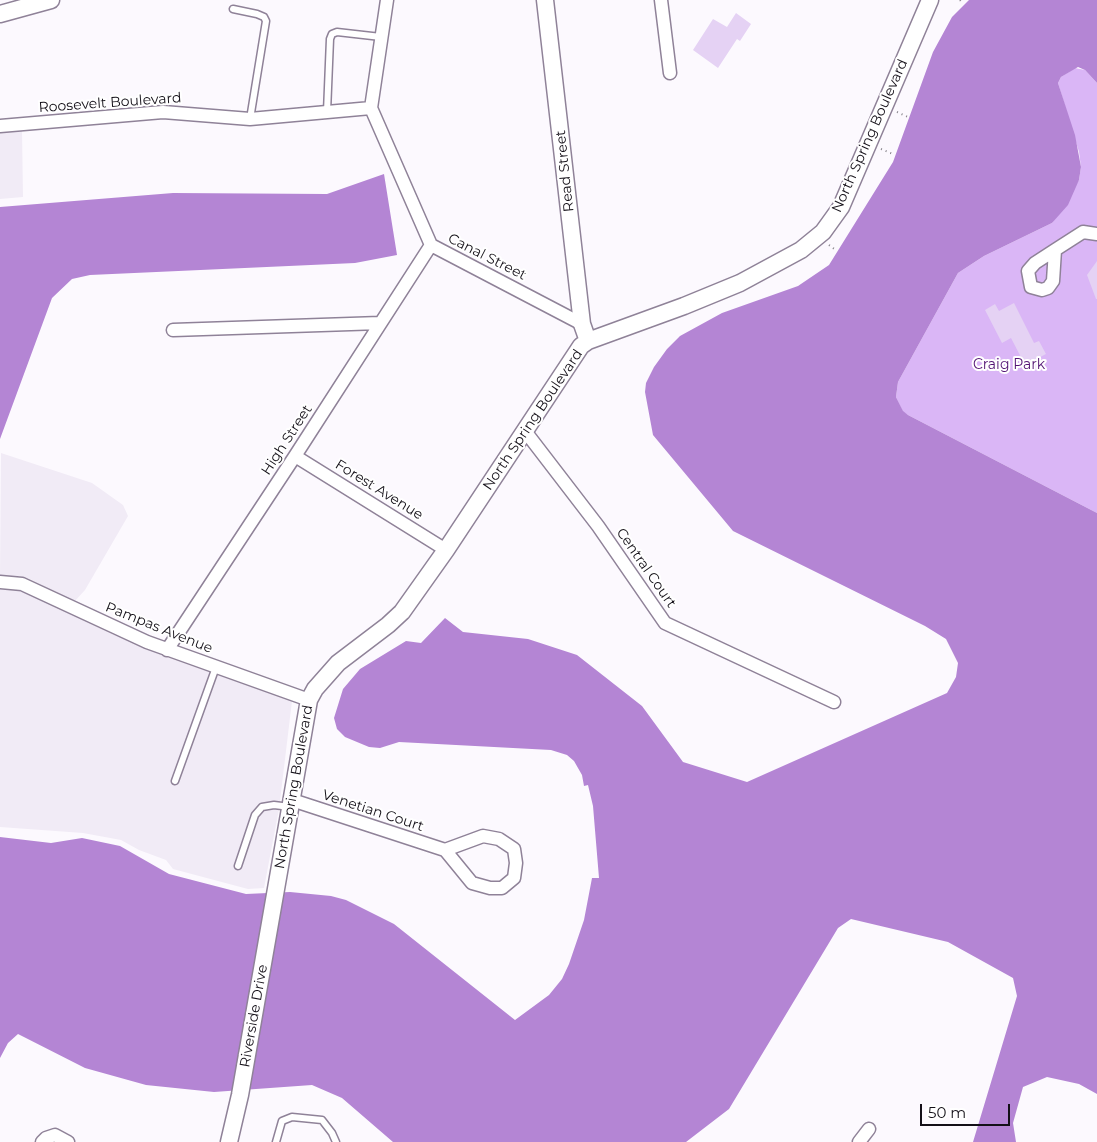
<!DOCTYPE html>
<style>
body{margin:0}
#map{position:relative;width:1097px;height:1142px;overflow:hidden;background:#fcf9fe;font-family:Montserrat,sans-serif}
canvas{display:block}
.scale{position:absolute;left:920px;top:1104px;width:90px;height:22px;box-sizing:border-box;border:2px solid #141018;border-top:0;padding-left:6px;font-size:15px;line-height:18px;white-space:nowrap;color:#141018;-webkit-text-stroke:4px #fff;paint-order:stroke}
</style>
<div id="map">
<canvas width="1097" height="1142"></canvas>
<div class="scale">50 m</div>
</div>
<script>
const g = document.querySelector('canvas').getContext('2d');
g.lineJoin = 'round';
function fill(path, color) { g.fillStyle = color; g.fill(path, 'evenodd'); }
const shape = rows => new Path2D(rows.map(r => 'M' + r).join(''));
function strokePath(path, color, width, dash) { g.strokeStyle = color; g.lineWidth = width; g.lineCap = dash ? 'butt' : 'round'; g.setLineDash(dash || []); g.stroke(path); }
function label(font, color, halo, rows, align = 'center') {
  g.font = font + ' Montserrat,sans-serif'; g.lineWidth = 4; g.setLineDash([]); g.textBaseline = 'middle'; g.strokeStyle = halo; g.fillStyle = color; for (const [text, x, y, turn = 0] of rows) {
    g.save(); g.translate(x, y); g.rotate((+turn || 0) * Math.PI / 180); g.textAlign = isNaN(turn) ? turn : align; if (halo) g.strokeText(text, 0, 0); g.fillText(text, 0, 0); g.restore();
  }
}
const built = shape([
 [22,131,23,197,0,199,0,133],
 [1,453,92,483,123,505,128,516,85,590,74,602,30,579,19,576,0,576],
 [10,588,20,590,112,634,169,658,292,701,279,809,264,888,248,889,173,869,166,860,139,850,121,840,83,833,0,827,0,589]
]);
const green = shape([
 [1075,68,1085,70,1097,83,1097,513,908,415,903,412,896,397,898,382,958,273,984,256,1052,223,1079,180,1081,167,1079,152,1058,83,1061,77]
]);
const water = shape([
 [969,0,1097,0,1097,83,1085,70,1078,67,1061,77,1058,83,1075,135,1081,167,1079,180,1068,205,1052,223,984,256,958,273,898,382,896,397,903,411,908,415,1097,513,1097,1094,1079,1084,1047,1077,1023,1087,1013,1123,1016,1142,973,1142,1017,996,1013,978,948,942,851,919,838,928,729,1109,686,1142,393,1142,342,1098,312,1085,214,1092,146,1085,85,1068,18,1034,8,1043,0,1058,0,837,51,843,82,838,120,846,169,874,246,894,290,892,331,896,346,900,394,924,515,1020,549,995,562,979,569,964,584,920,592,878,599,878,593,806,588,785,584,786,582,775,574,761,567,755,551,750,399,742,380,748,369,747,345,737,337,729,334,718,343,689,360,669,406,641,421,643,445,618,463,632,528,639,577,655,642,706,683,762,747,782,947,693,956,677,958,663,946,639,925,626,733,531,653,435,645,392,646,383,654,367,667,349,680,336,722,313,798,286,829,265,893,162,933,52,952,17],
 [384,174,397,255,355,263,90,275,72,279,52,298,0,439,0,207,173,193,327,194]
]);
const building = shape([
 [736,13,751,24,740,41,737,39,718,68,693,50,713,19,727,27],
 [1097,261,1097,299,1096,299,1087,275],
 [1014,303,1034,343,1039,341,1046,354,1025,365,1011,338,1002,343,985,310,995,304,999,311]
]);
const path = shape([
 [960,0,961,1],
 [897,112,908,117],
 [881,149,893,154],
 [829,245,837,251]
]);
const service = shape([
 [233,9,257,14,264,17,266,21,250,119],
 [327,112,330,39,332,34,337,32,381,37],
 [175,781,216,667],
 [238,866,255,815,262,807,274,805,290,807],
 [276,1142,282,1121,292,1117,322,1120,332,1133,336,1142]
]);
const minor = shape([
 [661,0,670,73],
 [371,108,431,245,582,324],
 [371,108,387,0],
 [0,126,163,112,250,119,371,108],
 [1055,250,1053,281,1048,288,1042,290,1031,287,1028,271,1035,263,1055,250,1083,232,1097,234],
 [173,330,380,323],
 [525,431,598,526,665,623,834,702],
 [295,456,446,550],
 [0,582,22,584,147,642,309,700],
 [167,650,295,456,431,245],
 [292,800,445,850,472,883,490,888,502,888,514,878,516,863,514,849,499,839,483,836,445,850],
 [42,1142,46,1138,55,1135,68,1142],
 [859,1142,869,1129]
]);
const tertiary = shape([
 [545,0,582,324,588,341],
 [0,14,51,0],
 [229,1142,240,1095,309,700,315,689,338,663,388,625,402,612,446,550,581,346,588,341,684,306,740,283,801,250,823,232,841,207,930,0]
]);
const streetNames = [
 ["Roosevelt Boulevard",110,103,-4],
 ["North Spring Boulevard",870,136,-66],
 ["Read Street",565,171,-96],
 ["Canal Street",487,257,27],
 ["North Spring Boulevard",533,420,-56],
 ["High Street",287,440,-57],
 ["Forest Avenue",379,490,32],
 ["Central Court",646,568,55],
 ["Pampas Avenue",159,628,22],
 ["North Spring Boulevard",294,787,-80],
 ["Venetian Court",373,811,18],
 ["Riverside Drive",254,1016,-80]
];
const parkNames = [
 ["Craig Park",1009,365]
];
fill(built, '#f1ebf6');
fill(green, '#dab6f6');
fill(water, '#b485d4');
fill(building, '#e5d2f4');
strokePath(service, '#8f8298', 9);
strokePath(minor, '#8f8298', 15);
strokePath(tertiary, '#8f8298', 19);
strokePath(path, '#858288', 2, [1, 4]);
strokePath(service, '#fff', 6);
strokePath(minor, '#fff', 12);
strokePath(tertiary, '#fff', 16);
label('14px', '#141018', '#fff', streetNames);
label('14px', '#521373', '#fff', parkNames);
</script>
